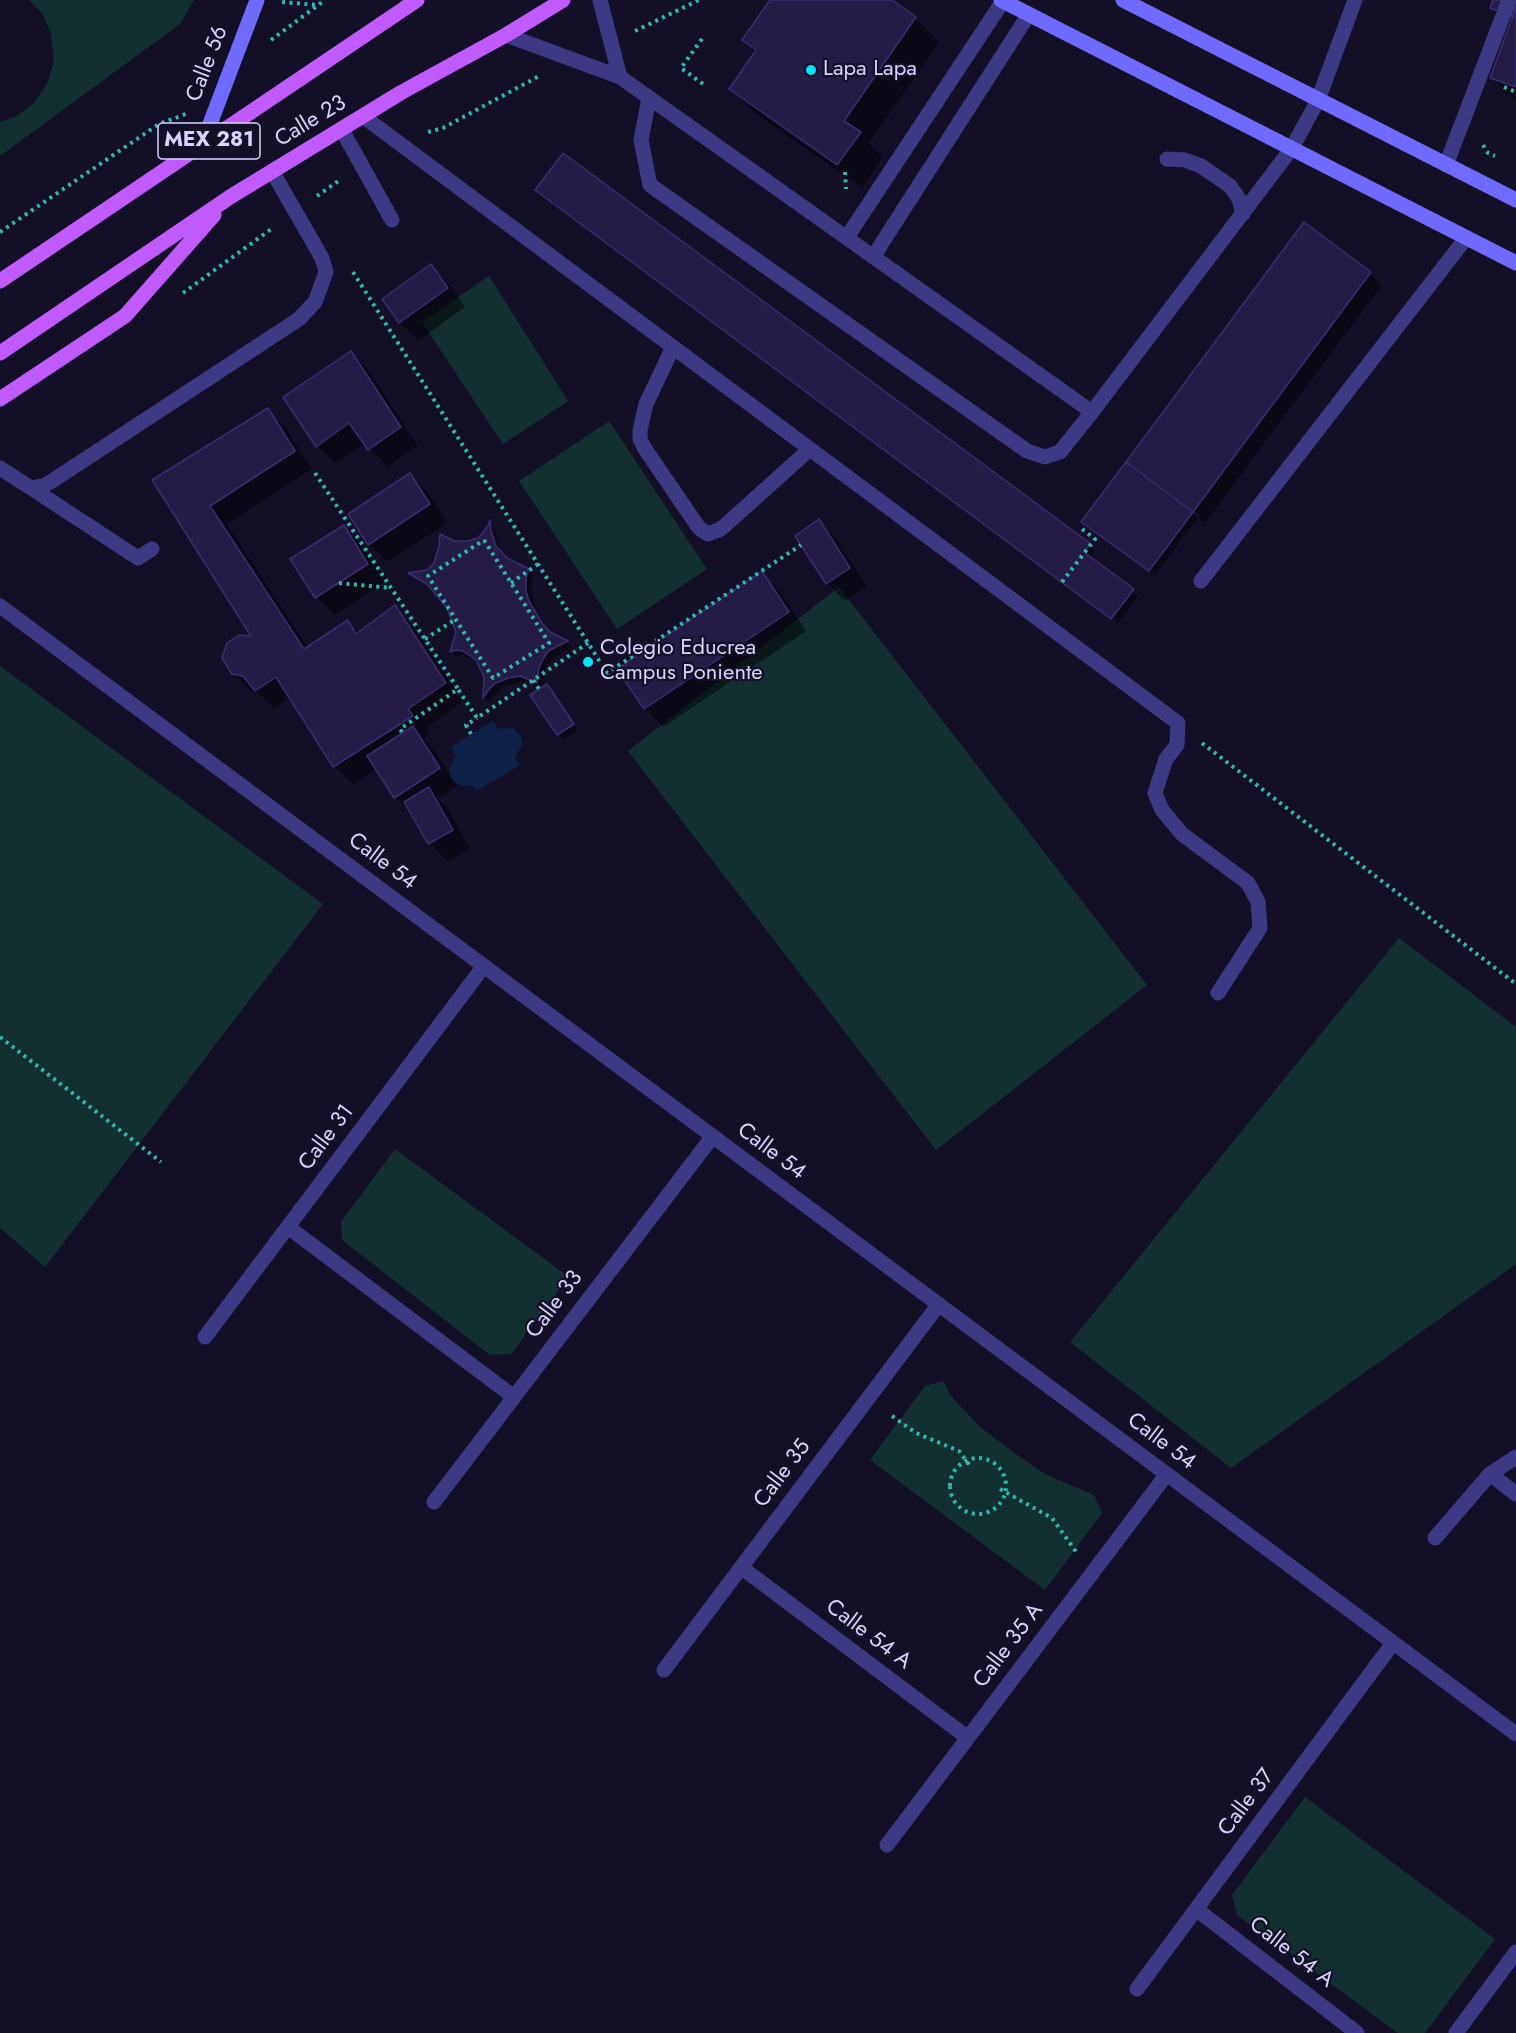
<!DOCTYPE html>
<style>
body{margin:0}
canvas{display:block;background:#130f26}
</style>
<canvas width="1516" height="2033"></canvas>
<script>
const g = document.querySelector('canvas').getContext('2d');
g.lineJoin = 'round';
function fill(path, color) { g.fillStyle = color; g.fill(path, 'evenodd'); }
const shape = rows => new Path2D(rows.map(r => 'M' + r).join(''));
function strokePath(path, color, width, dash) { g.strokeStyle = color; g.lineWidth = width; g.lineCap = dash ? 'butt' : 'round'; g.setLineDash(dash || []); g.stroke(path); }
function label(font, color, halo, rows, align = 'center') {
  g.font = font + ' Jost,sans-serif'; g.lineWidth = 4.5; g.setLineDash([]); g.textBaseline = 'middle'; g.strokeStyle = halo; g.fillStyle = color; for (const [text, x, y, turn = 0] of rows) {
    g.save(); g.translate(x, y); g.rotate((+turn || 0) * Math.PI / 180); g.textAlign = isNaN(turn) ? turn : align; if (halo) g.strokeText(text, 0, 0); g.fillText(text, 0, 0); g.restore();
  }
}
const green = shape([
 [29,0,194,0,180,24,0,156,0,122,15,117,33,104,47,84,54,61,51,34,42,13],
 [489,276,568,401,503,444,422,322],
 [609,421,707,569,617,629,519,481],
 [839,587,1147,985,936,1150,628,751],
 [0,666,323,904,45,1267,0,1228],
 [1399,938,1516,1027,1516,1264,1231,1468,1070,1342],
 [395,1149,569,1277,511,1354,490,1355,342,1240,341,1222],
 [943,1381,951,1396,980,1427,1024,1460,1047,1475,1094,1495,1102,1513,1045,1590,870,1460,925,1386],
 [1305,1797,1495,1939,1425,2033,1398,2033,1237,1915,1232,1895]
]);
const water = shape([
 [493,721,499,729,513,728,521,736,522,745,515,757,520,765,476,791,472,785,462,786,453,781,450,777,449,769,456,756,451,747]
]);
const shadow = shape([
 [772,0,889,0,915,18,939,42,869,143,883,157,862,188,755,113,731,89,756,53,743,40],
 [1495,0,1516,0,1516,16,1497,9,1497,12,1516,19,1516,101,1492,77,1513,19,1498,14,1492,8],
 [543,196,1090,545,1095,551,1089,558,1138,596,1118,623],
 [1304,224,1370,273,1382,285,1205,523,1198,517,1155,576,1083,522],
 [1140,471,1200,515,1198,517,1138,473],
 [431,266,449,284,465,307,418,341,400,323,384,299],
 [351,353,369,371,418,446,387,467,365,443,336,464,317,446],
 [267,410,286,428,312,469,227,524,308,648,348,622,359,633,395,607,413,626,463,702,426,727,430,735,423,739,431,746,457,786,438,799,447,807,470,848,448,861,430,843,414,816,395,797,377,769,353,784,334,766,291,697,274,709,258,693,252,692,233,673,254,638,154,481],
 [410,475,428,493,448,523,387,562,369,544],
 [819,521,837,540,867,587,845,601,827,583],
 [490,525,496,530,496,538,501,553,507,560,528,570,534,576,531,584,535,608,548,630,572,647,554,657,548,665,544,674,543,688,526,681,515,683,502,688,489,702,484,697,485,677,479,662,463,655,457,657,452,652,458,632,448,607,432,588,411,574,428,572,453,542,468,542,479,539],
 [344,527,362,545,385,582,335,615,316,597],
 [762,573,780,592,806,631,663,727,645,709,619,669],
 [547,686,578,730,564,740,532,696]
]);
const building = shape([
 [770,0,892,0,916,17,844,121,861,132,837,165,729,89,756,50,742,40,770,0],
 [1493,0,1516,0,1513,17,1490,8,1493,0],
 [1516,7,1516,87,1490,78,1516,7],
 [563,153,1091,544,1084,552,1134,589,1111,619,535,190,563,153],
 [1304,222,1371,272,1193,512,1126,462,1304,222],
 [431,264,448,288,399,323,382,299,431,264],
 [351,351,401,427,368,450,349,423,316,447,283,397,351,351],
 [268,408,295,451,210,506,304,649,348,620,356,634,395,605,446,683,408,709,413,716,333,767,276,677,255,691,243,676,232,674,222,658,227,643,239,635,251,636,152,480,268,408],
 [1126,462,1193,512,1149,571,1081,522,1126,462],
 [410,473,430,504,368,545,348,514,410,473],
 [819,519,850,568,826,584,795,536,819,519],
 [490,520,491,531,496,546,507,558,529,569,526,578,526,591,529,601,542,623,550,632,568,641,548,651,543,659,539,668,537,683,520,676,508,678,496,683,489,689,483,698,484,677,476,660,463,651,457,650,450,652,456,632,447,608,427,584,408,573,427,570,434,563,439,546,440,534,454,541,468,541,478,538,488,526,490,520],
 [344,525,368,564,315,598,290,559,344,525],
 [762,571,789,612,644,709,617,669,762,571],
 [547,684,574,724,557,735,530,695,547,684],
 [413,726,440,768,394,798,367,756,413,726],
 [429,787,453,830,428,844,404,802,429,787]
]);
const path = shape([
 [282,2,317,5],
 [635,31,699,0],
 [271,40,325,0],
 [703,84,681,68,704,36],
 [1504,87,1516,92],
 [428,132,443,128,541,75],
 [1483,145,1488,153,1495,156],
 [845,172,846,189],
 [317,196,340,180],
 [0,232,159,124,186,114],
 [353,272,607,673,801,545],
 [183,293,274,227],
 [315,473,458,689],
 [484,540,549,643,493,678,428,576,484,540],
 [1062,582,1095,539,1082,529],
 [339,583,391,588],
 [511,583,538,564],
 [425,639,456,619],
 [533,680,539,689],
 [402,732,400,729,458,689,477,718,588,643],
 [471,734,466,725,477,718],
 [1202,743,1516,984],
 [0,1037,161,1162],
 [892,1416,916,1433,959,1451,970,1466],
 '950 1486a28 28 0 1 1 56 0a28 28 0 1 1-56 0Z',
 [1000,1489,1052,1518,1077,1553]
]);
const lane = shape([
 [600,0,620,77],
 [506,35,620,77,1092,412],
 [649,98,641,140,650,185,1027,451,1045,457,1060,452,1092,412,1292,148,1318,100,1355,0],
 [364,117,1178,723,1177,745,1166,759,1155,793,1162,810,1182,834,1248,883,1258,902,1260,928,1218,993],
 [342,130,392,220],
 [1167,159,1185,160,1201,166,1230,186,1239,199,1243,214],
 [1446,165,1509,0],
 [847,237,1003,1],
 [873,257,1029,14],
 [673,347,646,404,640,430,640,439,645,449,699,528,708,534,721,529,810,449],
 [0,468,31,488,43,486,52,481,299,319,315,302,326,272,322,258,272,171],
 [31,488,138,558,152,549],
 [1201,581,1466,238]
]);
const street = shape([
 [0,606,1516,1734],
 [288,1227,514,1397],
 [205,1337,484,966],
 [1490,1474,1516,1494],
 [434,1502,713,1136],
 [1435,1538,1490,1474,1516,1457],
 [741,1567,968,1738],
 [664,1670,939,1304],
 [887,1845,1167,1474],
 [1196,1909,1357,2033],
 [1137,1989,1393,1643],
 [1456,2033,1516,1952]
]);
const secondary = shape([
 [1001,0,1516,263],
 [1123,0,1516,200],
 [202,145,257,0]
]);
const primary = shape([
 [0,281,417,0],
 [0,353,230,197,402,92,506,35,563,0],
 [0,399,125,316,214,215]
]);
const markers = [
 [811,70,6,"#00e5ff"],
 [588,662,6,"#00e5ff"]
];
const shields = [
 [209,141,102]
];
const shieldNames = [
 ["MEX 281",209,141]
];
const streetNames = [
 ["Calle 56",208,64,-69],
 ["Calle 23",311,122,-31],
 ["Calle 54",382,862,37],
 ["Calle 31",327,1138,-53],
 ["Calle 54",771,1152,37],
 ["Calle 33",555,1305,-53],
 ["Calle 54",1161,1442,37],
 ["Calle 35",783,1474,-53],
 ["Calle 54 A",868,1635,37],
 ["Calle 35 A",1009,1646,-53],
 ["Calle 37",1247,1803,-53],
 ["Calle 54 A",1291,1953,38]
];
const poiNames = [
 ["Lapa Lapa",823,70],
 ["Colegio Educrea",600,649],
 ["Campus Poniente",600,674]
];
fill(green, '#12302f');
fill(water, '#0c2248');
fill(shadow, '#0007');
fill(building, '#241b47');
strokePath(building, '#3b2d73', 1.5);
strokePath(path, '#2fb8b0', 4, [3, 4.5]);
strokePath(lane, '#3d3a85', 15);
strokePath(street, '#3d3a85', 15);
strokePath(secondary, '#6f6bff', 15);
strokePath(primary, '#c25bff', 15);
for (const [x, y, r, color] of markers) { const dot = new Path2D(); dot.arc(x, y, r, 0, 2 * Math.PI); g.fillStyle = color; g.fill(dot); strokePath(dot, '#130f26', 2); }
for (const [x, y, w] of shields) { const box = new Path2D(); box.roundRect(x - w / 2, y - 18, w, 36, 4.5); g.fillStyle = '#130f26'; g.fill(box); strokePath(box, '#d9d4ff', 1.5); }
label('bold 21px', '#d9d4ff', null, shieldNames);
label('22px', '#d9d4ff', '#130f26', streetNames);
label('22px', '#d9d4ff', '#130f26', poiNames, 'left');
</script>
